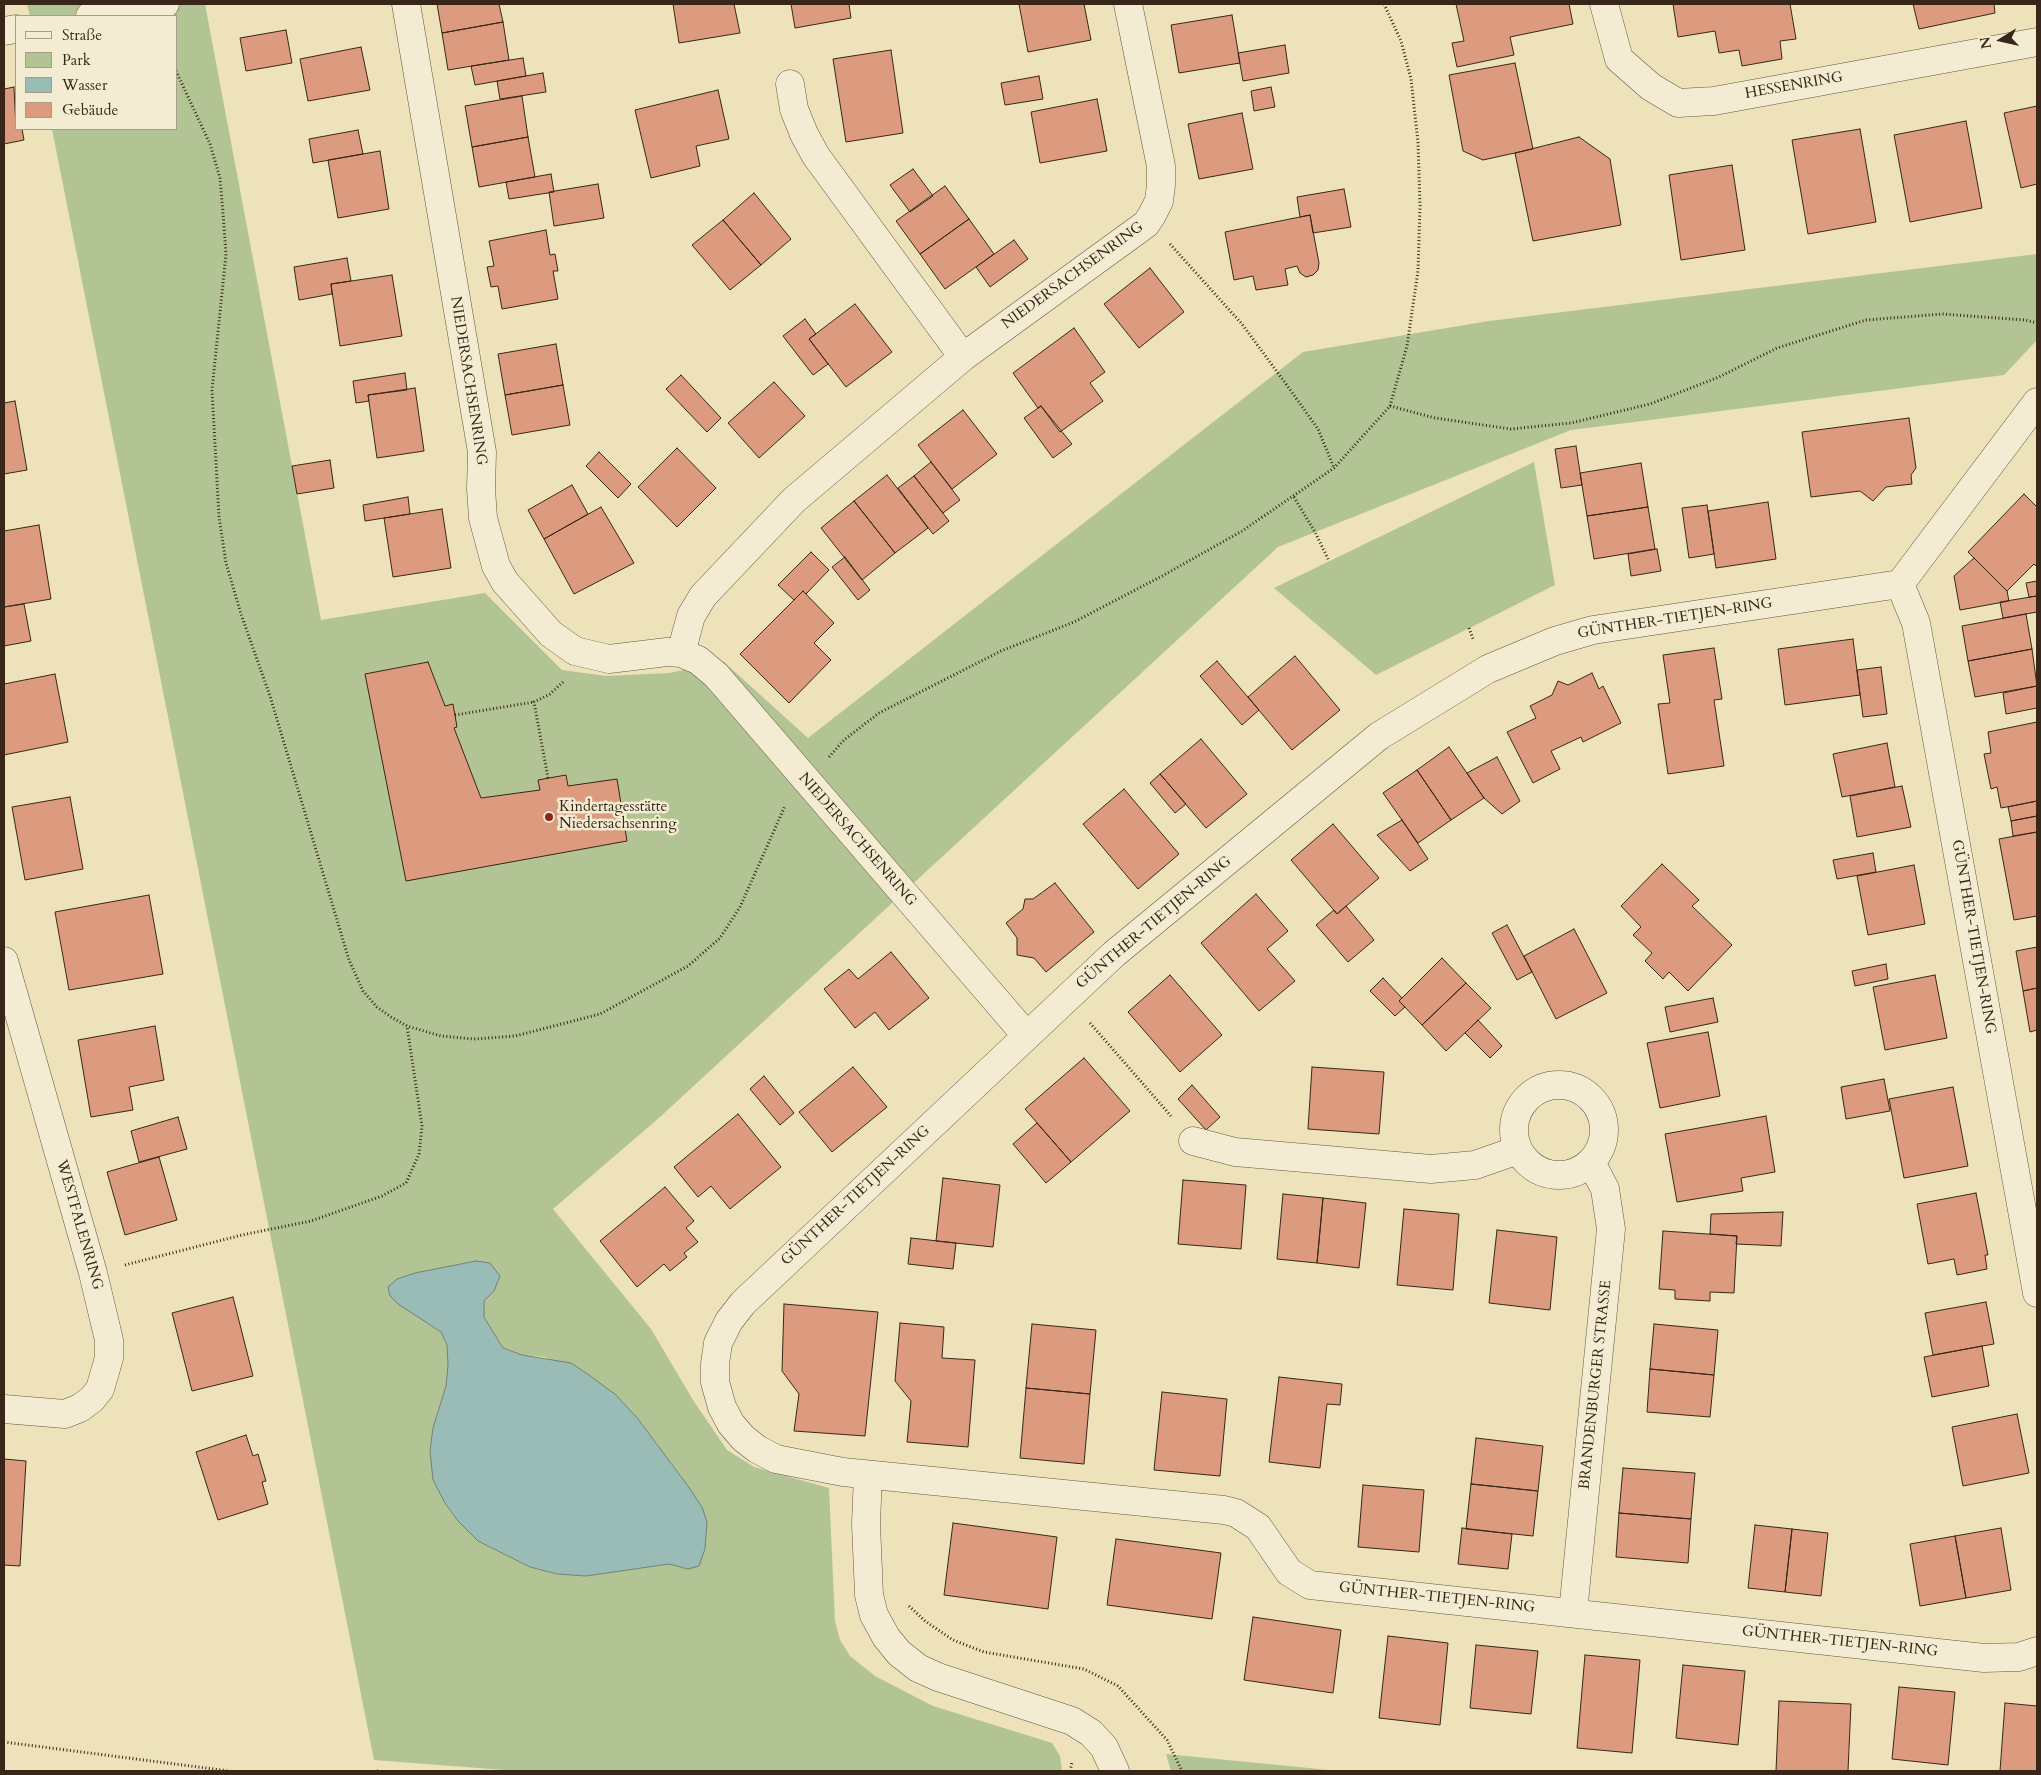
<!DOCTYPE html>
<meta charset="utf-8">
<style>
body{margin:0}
#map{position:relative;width:2041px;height:1775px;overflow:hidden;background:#ede2ba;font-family:Cardo,serif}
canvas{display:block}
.frame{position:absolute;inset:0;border:5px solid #382719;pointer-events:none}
.legend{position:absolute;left:15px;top:15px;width:162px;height:115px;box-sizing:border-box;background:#f3ecd2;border:1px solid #a89d88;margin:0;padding:6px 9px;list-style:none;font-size:15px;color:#382719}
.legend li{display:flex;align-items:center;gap:10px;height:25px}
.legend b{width:25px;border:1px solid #a89d88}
.north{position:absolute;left:1976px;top:15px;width:50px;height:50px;-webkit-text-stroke:4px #f3ecd2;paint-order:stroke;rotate:260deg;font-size:14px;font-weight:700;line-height:20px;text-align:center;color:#382719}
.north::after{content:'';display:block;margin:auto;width:18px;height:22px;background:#382719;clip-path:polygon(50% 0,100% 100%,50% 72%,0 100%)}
</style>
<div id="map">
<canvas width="2041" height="1775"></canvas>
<div class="frame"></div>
<ul class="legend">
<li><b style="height:6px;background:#f3ecd2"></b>Straße</li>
<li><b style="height:14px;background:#b3c494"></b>Park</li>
<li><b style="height:14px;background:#9abcb6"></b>Wasser</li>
<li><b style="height:14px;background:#dc9a7f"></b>Gebäude</li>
</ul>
<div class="north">N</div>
</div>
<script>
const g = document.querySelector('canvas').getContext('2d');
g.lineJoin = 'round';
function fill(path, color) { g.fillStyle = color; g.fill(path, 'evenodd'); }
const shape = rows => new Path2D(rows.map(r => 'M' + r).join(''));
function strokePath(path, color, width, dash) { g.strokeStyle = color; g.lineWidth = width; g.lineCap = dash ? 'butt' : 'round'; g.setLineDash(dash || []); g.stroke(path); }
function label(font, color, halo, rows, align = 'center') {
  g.font = font + ' Cardo,serif'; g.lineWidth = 5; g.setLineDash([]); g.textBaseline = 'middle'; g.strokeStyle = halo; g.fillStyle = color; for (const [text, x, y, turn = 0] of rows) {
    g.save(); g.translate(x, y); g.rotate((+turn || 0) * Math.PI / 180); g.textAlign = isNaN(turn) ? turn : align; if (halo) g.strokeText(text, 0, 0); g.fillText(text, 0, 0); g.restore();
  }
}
const green = shape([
 [27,4,205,4,321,620,485,593,562,670,606,676,669,673,724,662,808,738,1303,352,1489,321,2037,254,2037,340,2004,375,1571,430,1278,547,660,1117,553,1209,651,1329,693,1400,727,1450,754,1467,829,1488,835,1621,840,1640,850,1656,875,1676,933,1706,1052,1743,1060,1756,1062,1771,517,1771,374,1760,52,129,176,129,176,16,30,16],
 [476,1261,494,1291,484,1301,484,1317,503,1348,522,1355,545,1357,616,1395,638,1419,688,1486,688,1569,669,1564,586,1576,557,1574,530,1567,478,1541,458,1521,445,1503,430,1451,433,1428,446,1386,448,1365,447,1345,441,1332,426,1322,415,1273],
 [1534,462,1555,585,1376,675,1274,588],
 [1166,1754,1339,1771,1171,1771]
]);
const water = shape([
 [476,1261,490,1263,500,1276,494,1291,484,1301,484,1317,503,1348,522,1355,571,1363,589,1375,616,1395,638,1419,688,1486,702,1507,707,1522,705,1549,699,1566,688,1569,669,1564,586,1576,557,1574,530,1567,478,1541,458,1521,445,1503,433,1480,430,1451,433,1428,446,1386,448,1365,447,1345,441,1332,398,1304,390,1296,388,1287,397,1279,415,1273,476,1261]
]);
const building = shape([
 [437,4,499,4,503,22,442,33,437,4],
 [673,4,734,4,740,33,679,43,673,4],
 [791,4,849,4,851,18,795,28,791,4],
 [1019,4,1084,4,1091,40,1028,52,1019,4],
 [1456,4,1569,4,1573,24,1510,37,1514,55,1457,67,1452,43,1464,41,1456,4],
 [1673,4,1790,4,1796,39,1780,41,1782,59,1742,66,1739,50,1719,53,1715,31,1678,37,1673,4],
 [1913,4,1994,4,1995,13,1919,29,1913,4],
 [1232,15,1240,63,1179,73,1171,25,1232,15],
 [503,22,509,60,448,70,442,33,503,22],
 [286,30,292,63,246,71,240,38,286,30],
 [1285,45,1289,73,1243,81,1238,53,1285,45],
 [361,47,370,90,308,101,300,59,361,47],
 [891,50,903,133,846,142,833,59,891,50],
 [523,58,526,76,475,85,471,66,523,58],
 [1515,63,1533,149,1483,160,1463,151,1449,75,1515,63],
 [543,73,546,92,500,99,497,81,543,73],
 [1039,76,1043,99,1005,105,1001,83,1039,76],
 [14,87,16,129,22,129,24,140,4,144,4,89,14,87],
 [1271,87,1275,107,1254,111,1251,91,1271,87],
 [718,90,729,139,696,146,700,166,651,178,635,110,718,90],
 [522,96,528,137,472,147,465,106,522,96],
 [1097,99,1107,151,1040,163,1031,112,1097,99],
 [2037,106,2037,184,2021,188,2004,113,2037,106],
 [1242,113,1253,169,1199,179,1188,124,1242,113],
 [1966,121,1982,208,1910,222,1894,135,1966,121],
 [1860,129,1876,222,1808,234,1792,140,1860,129],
 [358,130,363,154,313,163,309,139,358,130],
 [528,137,535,177,479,187,472,147,528,137],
 [1579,137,1610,159,1621,225,1533,241,1515,153,1579,137],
 [380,151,389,209,338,218,328,160,380,151],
 [1732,165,1745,250,1681,260,1669,175,1732,165],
 [913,169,933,196,910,212,890,185,913,169],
 [551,174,554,192,509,199,506,182,551,174],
 [598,184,604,218,554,226,549,192,598,184],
 [945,186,969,219,920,254,896,221,945,186],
 [1344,189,1351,227,1313,233,1310,215,1300,217,1297,197,1344,189],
 [754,193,791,239,761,265,723,220,754,193],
 [1310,215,1319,263,1318,270,1313,275,1306,277,1300,273,1297,266,1285,269,1288,285,1256,290,1253,276,1234,280,1225,232,1310,215],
 [969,219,994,254,945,289,920,254,969,219],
 [723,220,761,265,730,290,692,245,723,220],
 [546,230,550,255,555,254,558,271,553,271,558,299,502,309,498,286,491,287,487,267,494,266,489,241,546,230],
 [1014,240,1028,259,990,287,976,267,1014,240],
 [347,258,351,281,331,284,332,294,299,300,294,267,347,258],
 [1150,268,1184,312,1139,348,1104,304,1150,268],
 [392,275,402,336,340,346,331,284,392,275],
 [855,304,892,352,846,387,809,339,855,304],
 [805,319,816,334,809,339,828,364,813,375,783,336,805,319],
 [1074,328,1105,372,1090,383,1103,401,1060,432,1041,406,1038,408,1013,373,1074,328],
 [556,344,563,385,505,395,498,354,556,344],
 [405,373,407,390,368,395,369,401,356,403,353,381,405,373],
 [681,375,721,418,707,432,666,389,681,375],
 [774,382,805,416,759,458,728,423,774,382],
 [563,385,570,425,512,435,505,395,563,385],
 [415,388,424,451,377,458,368,395,415,388],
 [15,401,27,470,4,474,4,403,15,401],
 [1041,406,1072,444,1053,458,1024,418,1041,406],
 [963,410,997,454,952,489,918,445,963,410],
 [1909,418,1916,468,1911,475,1912,484,1886,487,1873,501,1860,491,1811,497,1802,432,1909,418],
 [1576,446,1582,485,1561,488,1555,449,1576,446],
 [677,448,716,488,677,527,638,487,677,448],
 [599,452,631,484,618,498,586,466,599,452],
 [330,460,334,488,297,494,292,466,330,460],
 [931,462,960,500,943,513,914,476,931,462],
 [1641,463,1648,507,1587,516,1580,473,1641,463],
 [887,475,928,528,895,553,854,501,887,475],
 [914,476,949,521,933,534,898,488,914,476],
 [572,485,588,514,544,539,528,510,572,485],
 [2024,494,2037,507,2037,567,2034,564,2007,591,1968,552,2024,494],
 [408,497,410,514,365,521,363,505,408,497],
 [854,501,895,553,862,580,821,528,854,501],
 [1768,502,1776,559,1716,568,1708,511,1768,502],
 [1707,505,1714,554,1689,558,1682,508,1707,505],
 [601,507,634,563,574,594,544,539,601,507],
 [1648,507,1655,549,1594,559,1587,516,1648,507],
 [442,509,451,568,393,577,384,518,442,509],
 [39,525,51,599,4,607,4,531,39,525],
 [1657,549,1661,571,1631,576,1628,554,1657,549],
 [811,552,829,570,806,594,803,591,794,600,778,585,811,552],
 [845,557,870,590,858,600,832,567,845,557],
 [1974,558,2007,591,2009,601,1960,610,1954,576,1974,558],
 [2037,581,2037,596,2029,597,2026,583,2037,581],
 [803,591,834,623,814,643,831,660,789,703,740,654,803,591],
 [2037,596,2037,612,2003,618,2000,602,2037,596],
 [24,604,31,641,4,646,4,607,24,604],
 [2026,614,2032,649,1968,661,1962,626,2026,614],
 [1853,639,1860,695,1785,705,1778,649,1853,639],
 [1714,648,1722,699,1714,700,1724,766,1668,774,1658,704,1670,703,1663,655,1714,648],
 [2032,649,2037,686,1975,697,1968,661,2032,649],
 [1295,656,1340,710,1292,750,1248,697,1295,656],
 [1217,661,1259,710,1242,725,1200,676,1217,661],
 [428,662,445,706,453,704,457,727,454,728,481,798,540,790,538,780,566,775,568,786,617,779,627,841,406,881,365,674,428,662],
 [1881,667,1887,714,1863,717,1857,670,1881,667],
 [1592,673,1599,689,1603,686,1621,723,1583,742,1581,737,1551,751,1560,769,1533,783,1507,732,1536,718,1530,706,1552,695,1558,681,1568,685,1592,673],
 [55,674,68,742,4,755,4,684,55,674],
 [2037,686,2037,708,2006,714,2003,693,2037,686],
 [2037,722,2037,801,2001,808,1997,787,1991,789,1984,754,1991,753,1988,732,2037,722],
 [1201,739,1247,794,1206,828,1160,774,1201,739],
 [1887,743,1895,787,1842,797,1833,754,1887,743],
 [1449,747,1484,798,1451,820,1417,770,1449,747],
 [1497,757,1520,801,1502,814,1484,798,1467,773,1497,757],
 [1417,770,1451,820,1418,843,1383,793,1417,770],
 [1160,774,1186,804,1175,813,1150,783,1160,774],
 [1902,786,1911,827,1857,837,1850,796,1902,786],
 [1124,789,1179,854,1138,889,1083,824,1124,789],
 [70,797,83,869,25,880,12,807,70,797],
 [2037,801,2037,816,2011,821,2008,807,2037,801],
 [2037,816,2037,832,2013,836,2011,821,2037,816],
 [1402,820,1428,859,1410,871,1377,835,1402,820],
 [1333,824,1379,878,1337,914,1291,860,1333,824],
 [2037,832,2037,916,2014,920,1999,839,2037,832],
 [1873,853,1876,872,1837,879,1833,860,1873,853],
 [1662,864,1699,900,1692,906,1732,945,1688,991,1669,972,1663,979,1645,961,1652,953,1633,935,1641,927,1621,906,1662,864],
 [1914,865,1925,924,1868,935,1857,876,1914,865],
 [1055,883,1094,932,1046,972,1034,958,1017,955,1017,938,1006,923,1023,909,1025,899,1033,899,1055,883],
 [1256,894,1288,931,1267,949,1295,981,1259,1011,1201,943,1256,894],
 [149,895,163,974,69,990,55,912,149,895],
 [1346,906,1374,940,1348,962,1316,925,1334,910,1337,914,1346,906],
 [1507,925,1532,972,1517,980,1492,933,1507,925],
 [1574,929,1607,993,1556,1019,1524,956,1574,929],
 [2037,947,2037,988,2023,991,2016,951,2037,947],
 [891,952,929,998,889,1030,875,1012,855,1028,824,989,849,969,858,979,891,952],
 [1442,958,1466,983,1422,1025,1399,1001,1442,958],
 [1886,964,1888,979,1855,986,1852,971,1886,964],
 [1170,975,1222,1035,1180,1072,1128,1012,1170,975],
 [1935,975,1947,1038,1885,1050,1873,987,1935,975],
 [1383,978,1402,998,1399,1001,1405,1007,1395,1016,1370,991,1383,978],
 [1466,983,1491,1008,1446,1051,1422,1025,1466,983],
 [2037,988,2037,1030,2030,1032,2023,991,2037,988],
 [1713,998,1718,1022,1670,1032,1665,1007,1713,998],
 [1478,1020,1502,1046,1490,1058,1465,1033,1478,1020],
 [155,1026,164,1080,129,1087,133,1110,91,1117,78,1040,155,1026],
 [1708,1032,1720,1096,1660,1108,1647,1043,1708,1032],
 [1084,1058,1130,1111,1071,1162,1025,1109,1084,1058],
 [853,1067,887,1107,832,1152,799,1112,853,1067],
 [1312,1067,1384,1072,1379,1134,1308,1129,1312,1067],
 [764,1076,794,1113,780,1125,750,1089,764,1076],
 [1884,1079,1890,1111,1846,1119,1841,1087,1884,1079],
 [1192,1085,1220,1117,1206,1130,1178,1099,1192,1085],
 [1953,1087,1968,1166,1904,1178,1889,1099,1953,1087],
 [738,1114,781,1167,730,1209,711,1186,698,1197,674,1167,738,1114],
 [1766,1116,1775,1172,1741,1178,1743,1191,1677,1202,1665,1134,1766,1116],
 [178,1117,187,1149,139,1162,131,1131,178,1117],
 [1037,1123,1071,1162,1046,1183,1013,1144,1037,1123],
 [159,1157,177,1220,125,1235,107,1172,159,1157],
 [943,1178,1000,1185,993,1247,936,1241,943,1178],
 [1183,1180,1246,1185,1241,1249,1178,1244,1183,1180],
 [665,1187,694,1221,686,1228,698,1242,684,1253,687,1257,670,1271,664,1264,637,1287,600,1241,665,1187],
 [1976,1193,1988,1255,1985,1255,1987,1269,1957,1275,1954,1259,1928,1264,1917,1204,1976,1193],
 [1283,1194,1323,1198,1317,1263,1277,1259,1283,1194],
 [1323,1198,1366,1203,1359,1268,1317,1263,1323,1198],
 [1404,1209,1459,1214,1453,1290,1397,1285,1404,1209],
 [1783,1212,1781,1246,1736,1244,1737,1236,1710,1234,1711,1214,1783,1212],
 [1497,1230,1557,1237,1550,1310,1489,1303,1497,1230],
 [1663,1231,1737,1236,1734,1293,1710,1292,1710,1301,1675,1299,1675,1290,1659,1289,1663,1231],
 [911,1238,956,1243,953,1269,908,1264,911,1238],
 [233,1297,253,1376,192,1391,172,1313,233,1297],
 [1986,1302,1994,1344,1933,1355,1925,1313,1986,1302],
 [784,1304,878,1312,865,1436,794,1431,799,1394,782,1371,784,1304],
 [900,1323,944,1327,942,1358,975,1360,968,1447,907,1442,911,1401,895,1381,900,1323],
 [1032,1324,1096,1330,1090,1394,1026,1388,1032,1324],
 [1654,1324,1718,1330,1714,1375,1650,1369,1654,1324],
 [1982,1346,1989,1386,1932,1397,1924,1357,1982,1346],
 [1650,1369,1714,1375,1710,1417,1647,1412,1650,1369],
 [1279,1377,1342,1384,1340,1405,1327,1404,1320,1468,1269,1462,1279,1377],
 [1026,1388,1090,1394,1084,1464,1020,1458,1026,1388],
 [1162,1392,1227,1399,1220,1476,1154,1470,1162,1392],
 [2017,1414,2029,1473,1963,1486,1952,1427,2017,1414],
 [246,1435,253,1456,258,1454,266,1481,262,1482,268,1504,218,1520,196,1452,246,1435],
 [1476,1438,1543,1446,1538,1491,1471,1484,1476,1438],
 [4,1459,26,1461,20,1566,4,1565,4,1459],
 [1623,1468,1695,1473,1691,1519,1619,1513,1623,1468],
 [1471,1484,1538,1491,1533,1536,1466,1529,1471,1484],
 [1363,1485,1424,1490,1419,1552,1358,1547,1363,1485],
 [1619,1513,1691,1519,1688,1563,1616,1557,1619,1513],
 [953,1523,1057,1537,1048,1609,944,1595,953,1523],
 [1755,1525,1792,1529,1785,1592,1748,1588,1755,1525],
 [1462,1528,1512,1534,1508,1569,1458,1564,1462,1528],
 [2001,1528,2011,1590,1966,1598,1955,1536,2001,1528],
 [1792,1529,1828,1533,1821,1596,1785,1592,1792,1529],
 [1955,1536,1966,1598,1920,1606,1910,1544,1955,1536],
 [1116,1539,1221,1553,1212,1619,1107,1605,1116,1539],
 [1253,1617,1341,1630,1333,1693,1244,1680,1253,1617],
 [1388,1636,1448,1643,1440,1725,1379,1718,1388,1636],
 [1476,1645,1538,1651,1531,1714,1470,1708,1476,1645],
 [1585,1655,1640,1660,1632,1753,1577,1748,1585,1655],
 [1683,1665,1745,1671,1738,1745,1676,1738,1683,1665],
 [1899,1687,1955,1692,1948,1765,1892,1759,1899,1687],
 [1779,1701,1851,1704,1848,1771,1776,1771,1779,1701],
 [2005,1703,2037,1706,2037,1771,2000,1771,2005,1703]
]);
const path = shape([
 [176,71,210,144,220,178,223,213,226,254,212,390,219,517,226,563,241,614,270,696,349,960,363,991,377,1007,391,1017,407,1026,441,1036,474,1039,515,1036,600,1014,688,966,720,938,740,907,785,806],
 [1170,244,1242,324,1286,384,1318,429,1334,468],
 [1390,406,1435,418,1511,429,1571,423,1650,404,1719,377,1777,348,1866,320,1942,314,2025,320,2037,323],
 [1294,497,1315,532,1329,561],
 [1469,628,1473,639],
 [455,715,534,702],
 [829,757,844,740,879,713,1001,651,1074,622,1164,575,1242,531,1334,468,1390,406,1407,346,1418,271,1420,206,1418,142,1411,79,1401,41,1384,4],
 [548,778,534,702,550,694,563,682],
 [1090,1023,1171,1116],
 [125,1265,242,1235,311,1221,382,1196,406,1183,419,1154,422,1126,407,1026],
 [909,1606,925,1621,953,1640,984,1652,1084,1669,1118,1686,1167,1740,1182,1771],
 [4,1742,229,1771],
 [377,1771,378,1771],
 [1070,1771,1072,1762]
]);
const minor = shape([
 [406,4,482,452,481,489,483,518,496,566,505,582,551,634,575,651,609,659,667,652,681,653,698,660,716,675,1026,1035],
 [1604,4,1619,59,1651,87,1678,103,1714,101,2037,42],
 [90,16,165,4],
 [4,31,16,29],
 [790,84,794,109,804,134,816,156,963,357],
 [2037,402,1900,584,1916,623,2037,1293],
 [1900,584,1593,630,1555,641,1488,669,1379,736,1114,954,743,1303,729,1321,718,1343,715,1364,715,1382,722,1407,731,1424,743,1438,757,1449,776,1459,843,1472,1224,1510,1236,1513,1258,1527,1289,1572,1310,1585,1984,1658,2019,1657,2037,1651],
 [681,653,691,616,703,596,794,500,963,357,1146,224,1152,215,1159,201,1161,185,1161,166,1128,4],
 [4,961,93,1273,109,1340,109,1358,100,1389,92,1399,80,1408,65,1414,4,1409],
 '1514 1130a45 45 0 1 1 90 0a45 45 0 1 1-90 0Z',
 [1193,1141,1235,1152,1431,1169,1475,1165,1518,1150],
 [868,1475,866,1524,869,1595,874,1615,886,1637,899,1653,918,1668,938,1677,1072,1721,1091,1733,1104,1747,1115,1771],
 [1573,1612,1611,1229,1605,1189,1591,1162]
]);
const markers = [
 [549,817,5,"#8f2418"]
];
const streetNames = [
 ["HESSENRING",1794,86,-10],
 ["NIEDERSACHSENRING",1073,276,-36],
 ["NIEDERSACHSENRING",468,381,81],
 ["GÜNTHER-TIETJEN-RING",1675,619,-9],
 ["NIEDERSACHSENRING",857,840,49],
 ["GÜNTHER-TIETJEN-RING",1154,923,-40],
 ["GÜNTHER-TIETJEN-RING",1973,937,80],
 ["GÜNTHER-TIETJEN-RING",856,1196,-43],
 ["WESTFALENRING",79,1225,74],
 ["BRANDENBURGER STRASSE",1596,1385,-84],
 ["GÜNTHER-TIETJEN-RING",1437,1598,6],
 ["GÜNTHER-TIETJEN-RING",1840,1642,6]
];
const poiNames = [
 ["Kindertagesstätte",559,808],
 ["Niedersachsenring",559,825]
];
fill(green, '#b3c494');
fill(water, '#9abcb6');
strokePath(water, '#738077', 1);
fill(building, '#dc9a7f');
strokePath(building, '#382719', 1);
strokePath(minor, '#655641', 29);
strokePath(path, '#382719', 3, [1, 2.5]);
strokePath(minor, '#f3ecd2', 28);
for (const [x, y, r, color] of markers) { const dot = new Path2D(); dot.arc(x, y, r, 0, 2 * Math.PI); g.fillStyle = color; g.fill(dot); strokePath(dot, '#f3ecd2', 2); }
label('15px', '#382719', '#f3ecd2', streetNames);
label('15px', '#382719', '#f3ecd2', poiNames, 'left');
</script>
